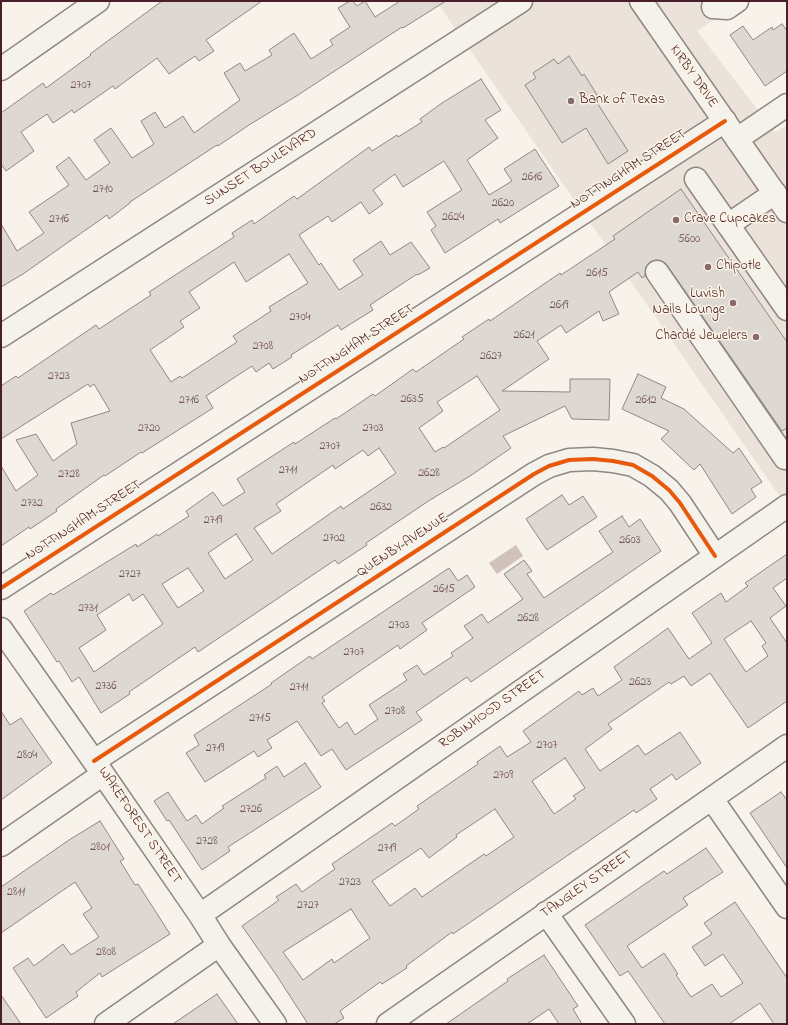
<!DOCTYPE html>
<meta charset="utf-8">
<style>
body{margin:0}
#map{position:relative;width:788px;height:1025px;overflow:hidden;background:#f7f3ea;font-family:"Indie Flower",sans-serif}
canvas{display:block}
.frame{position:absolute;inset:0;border:2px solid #4a1f2b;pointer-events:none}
</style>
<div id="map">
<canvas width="788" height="1025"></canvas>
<div class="frame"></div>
</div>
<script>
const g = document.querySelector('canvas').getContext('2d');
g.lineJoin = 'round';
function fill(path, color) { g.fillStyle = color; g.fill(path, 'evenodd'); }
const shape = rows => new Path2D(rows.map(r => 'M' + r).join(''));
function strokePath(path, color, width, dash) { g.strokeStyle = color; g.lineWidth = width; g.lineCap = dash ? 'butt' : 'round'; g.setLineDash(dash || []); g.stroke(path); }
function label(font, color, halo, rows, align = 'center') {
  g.font = font + ' "Indie Flower",sans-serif'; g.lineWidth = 3; g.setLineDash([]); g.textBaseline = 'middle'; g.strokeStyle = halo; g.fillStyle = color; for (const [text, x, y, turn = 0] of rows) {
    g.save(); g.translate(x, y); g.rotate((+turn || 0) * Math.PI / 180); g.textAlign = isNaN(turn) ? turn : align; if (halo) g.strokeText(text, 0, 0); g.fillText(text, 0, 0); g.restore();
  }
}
const built = shape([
 [436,1,742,1,697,31,775,132,787,125,787,494,781,498]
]);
const water = shape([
 [516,545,523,556,497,574,489,563]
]);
const building = shape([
 [162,1,262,1,206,40,214,51,199,61,195,56,169,74,157,58,115,89,113,86,74,113,72,110,53,123,47,114,21,132,34,151,6,171,1,164,1,113,43,83,46,88,91,55,90,54,162,1],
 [350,1,353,1,357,6,365,1,375,17,400,1,446,1,403,28,402,27,298,95,249,125,218,146,217,145,130,202,130,203,109,219,107,215,23,274,1,287,1,224,17,251,44,233,29,212,69,185,56,167,69,157,86,180,110,163,94,140,111,128,132,158,154,144,141,121,155,112,165,128,183,116,194,133,240,100,224,73,240,63,245,71,272,55,269,50,294,33,311,59,333,45,330,40,350,27,338,8,350,1],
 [782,24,787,31,787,71,765,86,730,35,743,26,753,40,772,27,773,30,782,24],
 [569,56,582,76,584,74,597,95,594,98,628,151,608,164,586,128,562,143,525,85,536,78,533,73,554,59,558,64,569,56],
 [481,79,501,110,485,120,498,138,467,160,489,195,512,181,504,169,535,149,559,186,500,223,498,219,445,253,431,230,436,226,427,212,462,190,444,161,403,187,395,174,373,190,383,204,369,214,361,202,332,222,328,216,299,235,319,265,321,263,339,290,363,275,353,260,381,241,390,255,411,242,430,268,418,275,417,274,370,305,373,310,341,330,338,325,291,355,292,357,273,369,269,363,256,372,252,366,206,396,213,408,142,453,141,452,105,476,104,475,56,509,57,511,30,529,29,527,1,546,1,466,16,491,38,475,16,440,36,434,53,461,77,444,71,423,110,411,94,384,90,387,88,384,1,439,1,386,16,376,18,378,96,325,99,329,151,295,149,292,234,237,232,233,252,220,254,224,294,196,297,199,369,147,372,151,397,135,398,137,422,122,420,119,442,103,481,79],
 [289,254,308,283,269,307,271,311,233,336,237,342,182,378,180,376,171,382,150,350,184,327,180,321,200,308,189,292,234,262,246,282,289,254],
 [681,189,787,342,787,428,782,431,667,265,662,261,656,260,650,262,646,267,645,276,642,278,638,272,609,292,619,314,603,321,599,311,566,333,561,325,537,341,549,359,502,391,570,392,570,379,610,379,609,420,572,419,565,406,503,436,511,448,470,476,430,500,366,543,367,545,338,564,335,560,198,652,195,647,129,692,130,694,101,713,79,677,72,682,59,661,57,662,24,611,51,593,53,595,136,544,137,547,157,534,158,536,189,516,186,511,213,492,223,506,245,492,237,479,294,442,295,444,335,418,336,419,373,394,375,396,413,369,416,372,464,339,462,337,489,319,490,321,560,273,561,275,615,239,613,236,681,189],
 [477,376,500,410,444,448,443,447,435,452,419,428,443,411,437,402,477,376],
 [379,448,396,473,343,509,341,506,272,554,254,528,281,511,276,504,333,465,335,469,363,450,368,456,379,448],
 [236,534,253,560,225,579,208,553,236,534],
 [188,568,204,591,178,608,162,584,188,568],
 [129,594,133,601,143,594,163,624,94,672,79,648,106,630,97,615,129,594],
 [638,374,666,387,661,398,684,409,733,453,739,448,762,482,751,489,756,497,732,514,700,464,694,470,661,439,669,431,622,409,638,374],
 [562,495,569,505,583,496,597,517,547,550,526,519,562,495],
 [622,516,629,527,640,519,661,551,471,682,467,677,416,712,422,720,346,770,332,749,321,756,297,721,267,740,272,748,258,757,254,751,205,782,186,753,199,745,194,735,272,684,271,683,310,656,312,659,449,568,458,581,467,575,475,587,422,623,427,630,400,649,398,645,322,697,325,701,322,703,339,728,347,722,355,735,378,719,369,705,407,680,403,674,417,665,424,675,453,656,451,653,473,638,464,626,482,614,488,623,523,599,504,574,524,560,532,571,527,574,544,598,613,552,599,531,622,516],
 [787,554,787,578,773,588,786,606,770,618,787,643,787,701,748,728,710,673,691,686,684,676,671,684,669,682,608,724,612,729,585,749,600,771,638,745,645,755,680,732,701,763,676,780,672,774,650,789,657,799,636,813,634,810,453,934,452,932,406,966,407,968,382,984,380,982,340,1011,344,1018,334,1024,308,1024,277,976,242,926,279,900,276,897,296,884,302,892,335,869,332,864,392,823,395,826,419,809,417,806,478,764,477,762,500,746,507,757,531,742,523,731,579,691,582,695,593,688,598,696,622,680,614,667,668,628,689,659,712,643,692,613,721,593,726,602,748,586,745,583,787,554],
 [751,621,766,643,762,646,768,656,746,672,724,639,751,621],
 [565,758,585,788,573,796,576,799,554,814,532,781,565,758],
 [495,809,514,837,486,856,484,854,422,897,415,888,390,906,372,881,421,848,429,858,457,837,456,835,495,809],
 [351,909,370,938,334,963,332,959,303,980,283,952,351,909],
 [1,711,10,725,21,718,52,763,1,800,1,711],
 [305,763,321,787,228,847,230,851,202,870,169,820,167,821,154,801,168,792,187,821,196,815,202,824,224,808,222,806,266,778,264,775,277,766,284,777,305,763],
 [781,792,787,800,787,868,750,813,781,792],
 [100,821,124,859,120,861,135,885,138,884,170,934,102,977,100,973,76,992,78,996,46,1018,13,968,28,958,34,966,63,944,71,955,99,937,83,914,92,908,75,882,1,933,1,887,69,840,100,821],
 [706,848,723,872,683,898,688,905,627,946,642,968,664,953,678,974,676,975,691,997,712,984,721,997,743,983,723,954,705,966,692,947,712,934,704,923,735,902,787,978,787,1024,774,1024,760,1003,729,1024,665,1024,628,971,620,976,585,925,664,871,667,874,706,848],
 [544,955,578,1006,573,1009,582,1024,559,1024,549,1009,527,1024,446,1024,508,981,507,979,544,955],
 [217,994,238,1024,173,1024,186,1015,217,994],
 [1,995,21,1024,1,1024,1,995]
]);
const minor = shape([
 [713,7,727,8,737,1],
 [1,69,98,1],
 [737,139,787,105],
 [696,179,787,309],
 [728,225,775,193],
 [657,272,785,458,787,456],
 [1,336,521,1],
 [1,588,725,121],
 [1,629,103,774,200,915,219,945,275,1024],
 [94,761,534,474,549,466,569,460,593,459,613,461,633,465,652,476,669,490,680,503,715,556],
 [712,799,787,907],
 [1,845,103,774],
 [546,913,624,1024],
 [200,915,787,506],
 [106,1024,219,945],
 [388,1024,787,746]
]);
const major = shape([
 [641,1,787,211]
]);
const cycleway = shape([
 [1,588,725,121],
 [94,761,534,474,549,466,569,460,593,459,613,461,633,465,652,476,669,490,680,503,715,556]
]);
const markers = [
 [571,101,4,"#87696e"],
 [676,220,4,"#87696e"],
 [708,267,4,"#87696e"],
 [733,303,4,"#87696e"],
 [756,337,4,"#87696e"]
];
const numberNames = [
 ["2707",81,86],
 ["2616",532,178],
 ["2710",103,190],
 ["2620",503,204],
 ["2624",453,218],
 ["2716",59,220],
 ["5600",689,240],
 ["2615",597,274],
 ["2619",559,306],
 ["2704",300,318],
 ["2621",524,336],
 ["2708",263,347],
 ["2627",491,357],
 ["2723",59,377],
 ["2635",412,400],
 ["2716",189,401],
 ["2612",646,401],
 ["2720",149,429],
 ["2703",373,429],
 ["2707",330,447],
 ["2711",288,471],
 ["2628",429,474],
 ["2728",69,475],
 ["2732",32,504],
 ["2632",381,508],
 ["2719",213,521],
 ["2702",334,539],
 ["2603",630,541],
 ["2727",130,575],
 ["2615",444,590],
 ["2731",88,609],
 ["2628",528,619],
 ["2703",399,626],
 ["2707",354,653],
 ["2623",640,683],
 ["2736",106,687],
 ["2711",299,688],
 ["2708",395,712],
 ["2715",260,719],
 ["2707",547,746],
 ["2719",215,749],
 ["2804",27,756],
 ["2709",503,776],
 ["2726",251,810],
 ["2728",207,842],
 ["2801",100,848],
 ["2719",387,849],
 ["2723",350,883],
 ["2811",16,893],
 ["2727",308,906],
 ["2808",106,953]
];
const streetNames = [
 ["KIRBY DRIVE",693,77,55],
 ["SUNSET BOULEVARD",261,168,-33],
 ["NOTTINGHAM STREET",629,170,-33],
 ["NOTTINGHAM STREET",357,345,-33],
 ["NOTTINGHAM STREET",84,521,-33],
 ["QUENBY AVENUE",403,546,-33],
 ["ROBINHOOD STREET",493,710,-35],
 ["WAKEFOREST STREET",139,826,56],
 ["TANGLEY STREET",587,885,-35]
];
const poiNames = [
 ["Bank of Texas",579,101],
 ["Crave Cupcakes",684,220],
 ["Chipotle",716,267],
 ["Luvish",725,295,"right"],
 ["Nails Lounge",725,311,"right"],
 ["Chardé Jewelers",748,337,"right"]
];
fill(built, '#ebe3d9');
fill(water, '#d0c1ba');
fill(building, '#ddd8d2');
strokePath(building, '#908684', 1);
strokePath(minor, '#908684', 25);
strokePath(major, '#908684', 25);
strokePath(minor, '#f5f2ec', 22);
strokePath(major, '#f5f2ec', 22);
strokePath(cycleway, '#e8590c', 4);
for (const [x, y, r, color] of markers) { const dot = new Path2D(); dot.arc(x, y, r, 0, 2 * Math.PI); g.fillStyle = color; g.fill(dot); strokePath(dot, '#fcf5e5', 1.5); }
label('12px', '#6f4d55', null, numberNames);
label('14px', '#4a1f2b', '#fcf5e5', streetNames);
label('14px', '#4a1f2b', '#fcf5e5', poiNames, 'left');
</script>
